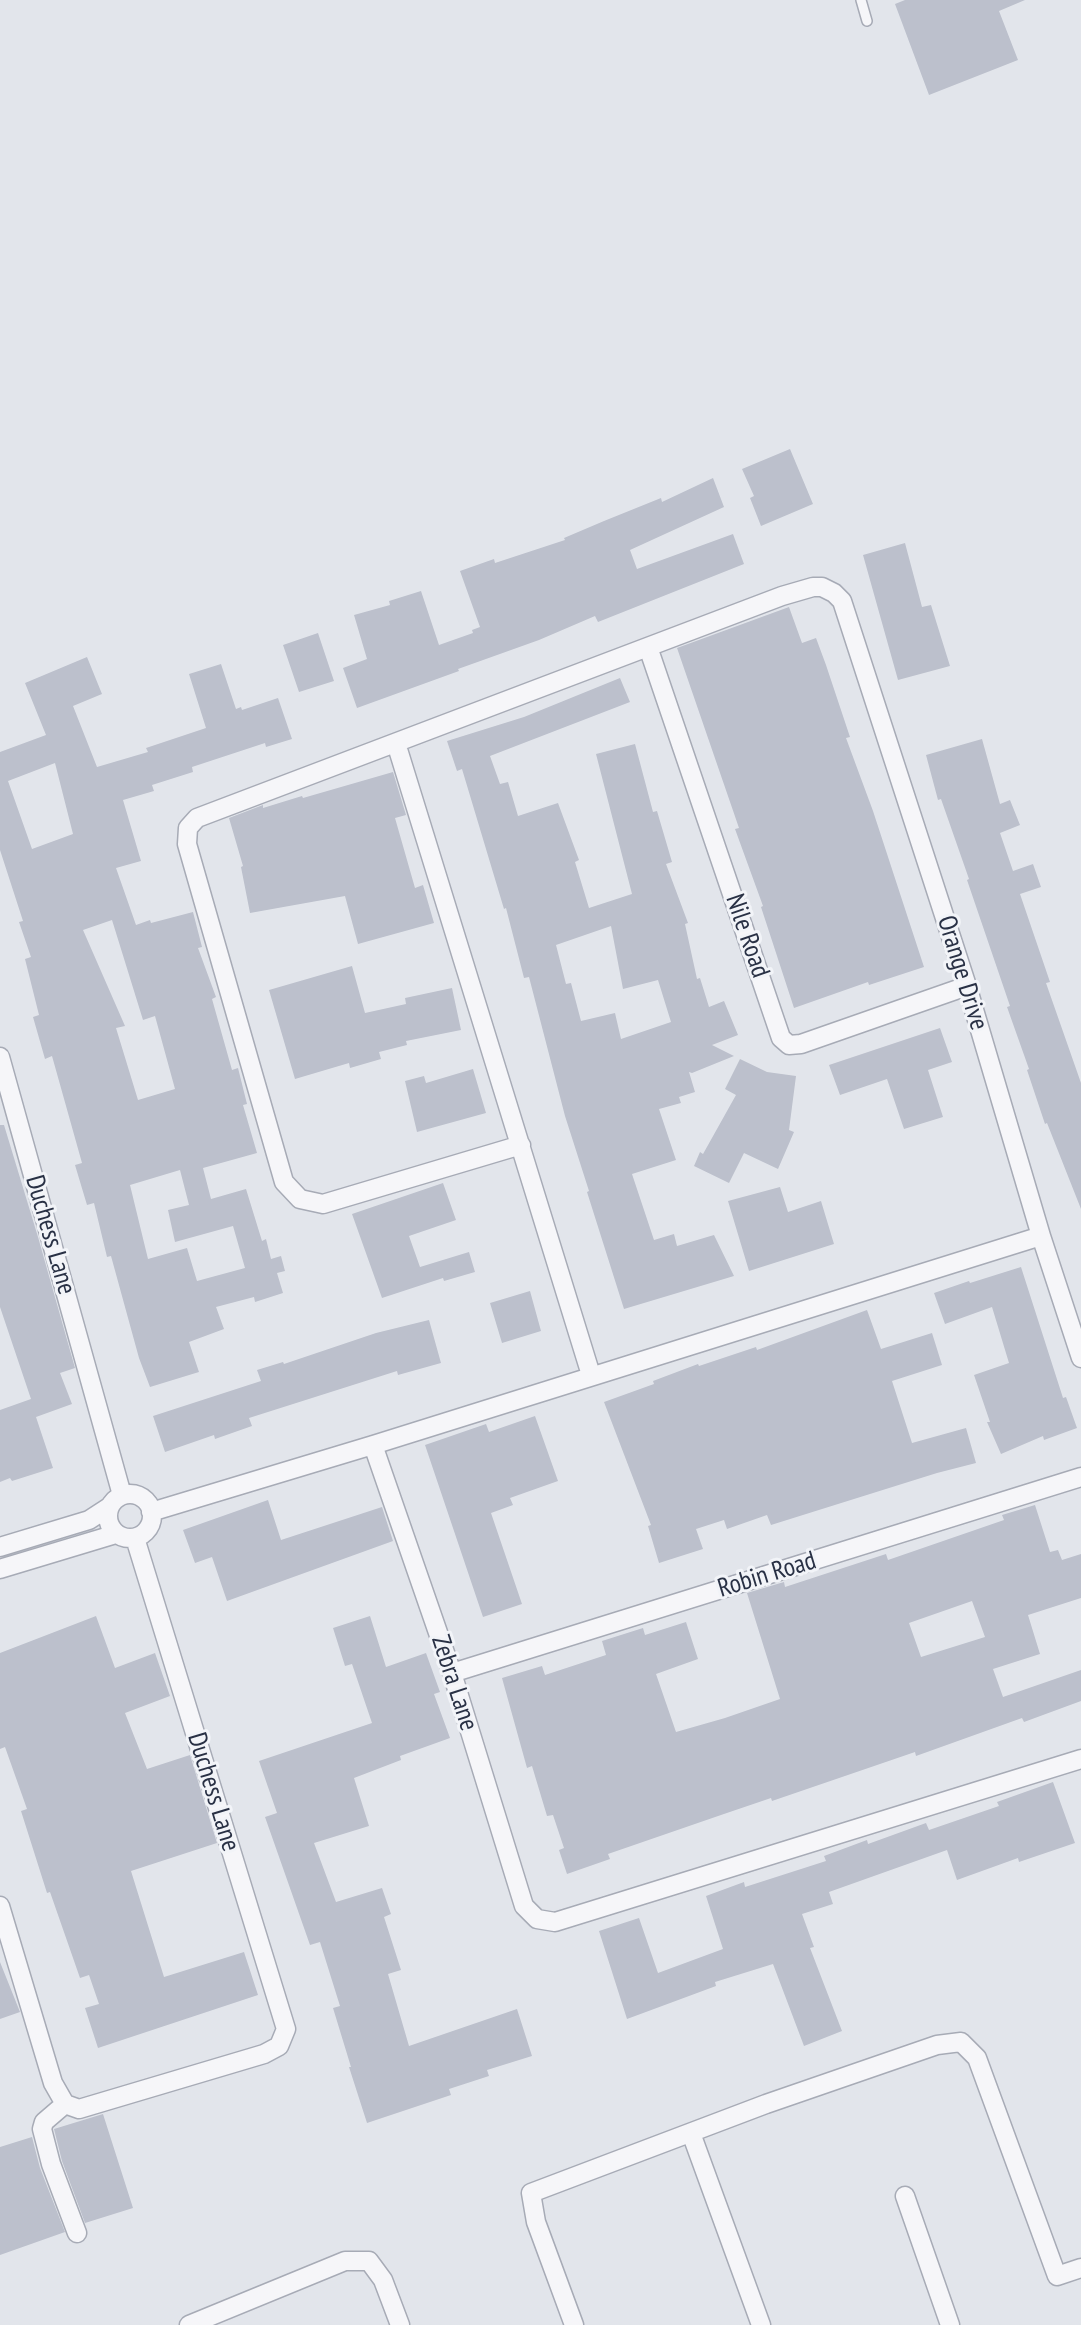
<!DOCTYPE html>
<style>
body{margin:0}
canvas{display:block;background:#e2e5eb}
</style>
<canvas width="1081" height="2325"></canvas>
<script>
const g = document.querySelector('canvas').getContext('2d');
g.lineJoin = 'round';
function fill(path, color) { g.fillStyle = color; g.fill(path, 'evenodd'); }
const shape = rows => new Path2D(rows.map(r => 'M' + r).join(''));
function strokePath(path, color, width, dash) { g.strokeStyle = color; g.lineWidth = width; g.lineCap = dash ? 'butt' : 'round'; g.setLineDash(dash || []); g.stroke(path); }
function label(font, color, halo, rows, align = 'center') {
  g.font = font + ' "PT Sans Narrow",sans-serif'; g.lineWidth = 6; g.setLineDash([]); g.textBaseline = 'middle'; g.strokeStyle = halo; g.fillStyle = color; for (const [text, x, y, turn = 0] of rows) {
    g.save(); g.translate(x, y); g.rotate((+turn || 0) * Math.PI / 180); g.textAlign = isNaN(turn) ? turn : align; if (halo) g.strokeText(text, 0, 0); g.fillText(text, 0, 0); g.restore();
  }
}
const building = shape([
 [905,0,1025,0,999,11,1018,60,929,95,895,4],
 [790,449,813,504,761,526,750,498,754,496,742,469],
 [713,478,724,507,630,550,637,569,733,534,744,564,598,622,595,616,539,640,458,669,459,671,357,708,343,668,367,659,354,615,390,605,389,601,421,591,439,645,473,633,472,630,480,627,460,571,494,559,495,563,565,540,564,538,604,521,661,498,662,502],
 [905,543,922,607,931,605,950,666,898,680,863,555],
 [789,607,802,643,816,638,826,665,850,737,846,738,873,811,924,967,869,985,868,982,794,1008,761,907,763,906,735,829,739,828,677,648],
 [318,633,334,681,299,692,283,645],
 [87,657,102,694,73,706,97,767,148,752,146,748,206,728,189,674,221,664,236,709,241,707,242,710,278,698,292,739,266,747,265,743,192,767,193,772,152,785,154,791,123,800,141,861,116,868,136,925,150,920,151,923,193,912,202,947,198,948,216,997,212,999,232,1070,238,1068,247,1104,243,1105,257,1153,203,1168,211,1199,246,1189,262,1241,266,1239,271,1259,281,1256,285,1271,277,1273,283,1293,255,1302,254,1297,216,1307,224,1329,189,1342,199,1372,150,1387,139,1358,111,1256,107,1257,94,1203,87,1205,75,1165,82,1163,52,1056,45,1059,33,1017,39,1015,25,959,31,957,19,922,23,921,0,850,0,752,46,735,25,683],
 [55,763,73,834,32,849,8,781],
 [112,920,143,1020,155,1016,175,1089,138,1100,116,1028,125,1026,83,930],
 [180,1170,189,1205,168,1210,175,1242,233,1226,245,1268,197,1281,187,1248,148,1259,130,1185],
 [620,678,630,702,490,756,500,784,508,782,518,816,558,803,579,860,575,862,589,908,632,894,596,754,635,744,653,812,657,811,672,862,666,864,688,923,685,924,697,979,700,978,709,1007,724,1001,738,1035,712,1045,734,1056,692,1073,689,1072,695,1092,679,1097,681,1103,659,1109,676,1160,632,1174,654,1240,674,1234,677,1246,714,1235,734,1276,624,1309,587,1192,589,1191,565,1116,529,977,524,978,506,908,504,909,462,769,457,771,447,741,524,717],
 [611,926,623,989,658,980,671,1022,621,1039,615,1013,581,1021,571,983,566,984,556,945],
 [982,739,1000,804,1010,800,1020,825,1000,833,1013,871,1033,864,1041,887,1020,894,1050,982,1046,983,1081,1083,1081,1209,1047,1123,1045,1124,1027,1070,1029,1069,1007,1007,1010,1006,967,880,969,879,941,799,938,800,926,755],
 [393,772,406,815,395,818,415,888,423,885,434,923,358,944,345,896,250,913,241,867,243,866,229,818,263,805,263,808,302,796,303,798],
 [352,966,365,1013,406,1004,405,998,452,988,461,1030,406,1041,407,1045,379,1052,381,1059,350,1068,349,1063,295,1079,269,990],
 [940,1028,952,1062,928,1070,943,1117,904,1129,887,1079,840,1095,829,1065],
 [740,1059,767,1072,796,1076,789,1130,794,1132,778,1169,744,1153,729,1183,694,1166,700,1152,703,1154,736,1095,725,1089],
 [473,1069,486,1113,417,1132,405,1081,424,1076,426,1083],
 [0,1125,4,1125,38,1237,75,1368,60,1373,72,1404,36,1417,53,1468,12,1481,10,1478,0,1482,0,1410,31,1399,0,1307],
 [443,1183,456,1220,409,1236,420,1267,469,1252,475,1272,444,1281,443,1278,382,1298,352,1214],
 [780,1187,788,1212,821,1201,834,1244,749,1271,728,1201],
 [1021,1267,1063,1398,1066,1397,1077,1428,1044,1440,1043,1436,1001,1454,987,1422,990,1422,974,1375,1009,1363,992,1307,945,1324,934,1293,969,1281,970,1283],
 [530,1291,541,1331,502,1343,490,1303],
 [867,1310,881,1349,932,1333,942,1365,892,1381,912,1443,966,1428,976,1463,937,1473,771,1525,767,1515,727,1529,724,1520,696,1529,703,1549,659,1563,648,1526,651,1525,604,1402,654,1384,653,1381,698,1364,699,1366,756,1347,757,1350],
 [429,1320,441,1363,398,1375,397,1371,249,1418,252,1426,215,1439,214,1435,165,1452,153,1416,261,1381,257,1370,283,1362,284,1364,376,1333],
 [535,1416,558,1481,510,1498,513,1505,491,1513,522,1604,483,1617,425,1445,486,1424,489,1432],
 [268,1500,281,1540,382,1507,393,1541,227,1601,212,1557,195,1563,183,1530],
 [1035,1505,1050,1552,1058,1550,1062,1560,1081,1554,1081,1598,1028,1615,1040,1654,993,1669,1003,1697,1081,1670,1081,1701,1024,1722,1022,1718,916,1756,915,1752,772,1801,771,1798,721,1815,608,1854,610,1859,567,1874,559,1850,564,1848,553,1815,547,1816,532,1766,527,1768,502,1678,542,1666,545,1675,606,1655,602,1641,643,1628,645,1635,686,1622,698,1659,656,1674,676,1732,725,1718,780,1699,747,1593,784,1582,785,1587,886,1554,888,1560,1004,1520,1002,1515],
 [972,1601,985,1637,921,1657,909,1623],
 [96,1616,115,1668,155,1653,170,1696,125,1713,147,1769,190,1755,217,1843,131,1871,164,1977,244,1952,258,1995,98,2048,85,2008,99,2004,89,1975,80,1978,50,1892,47,1893,21,1811,27,1809,5,1747,0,1749,0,1653],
 [370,1616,386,1667,426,1653,440,1692,434,1694,450,1738,400,1756,401,1760,354,1778,369,1826,314,1843,336,1902,382,1888,391,1914,384,1917,401,1970,388,1974,409,2046,517,2009,532,2056,487,2070,489,2076,449,2089,451,2095,367,2123,349,2067,351,2067,333,2008,340,2006,320,1942,310,1945,265,1817,277,1813,259,1761,372,1723,352,1664,345,1666,333,1628],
 [1053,1782,1075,1843,1019,1862,1018,1858,957,1880,947,1850,829,1892,833,1904,802,1914,814,1947,810,1948,842,2031,804,2046,773,1964,715,1982,716,1986,627,2019,599,1931,639,1918,658,1973,723,1949,706,1896,744,1882,745,1887,826,1861,824,1856,867,1840,868,1844,926,1823,929,1830,999,1806,997,1802],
 [0,1962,20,2012,0,2019],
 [103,2114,133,2208,85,2223,62,2161,54,2129],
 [32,2137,40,2168,65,2232,0,2255,0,2147]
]);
const lane = shape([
 [861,0,867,21]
]);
const street = shape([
 [648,647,781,1038,789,1045,801,1044,967,986],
 [396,743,591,1375],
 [0,1057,122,1495],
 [521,1145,323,1204,300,1199,284,1182,187,844,188,828,197,818,782,596,813,587,822,587,834,593,842,601,967,986,1041,1236,1081,1358],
 [373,1445,452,1673,524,1906,537,1919,555,1922,1081,1759],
 '108 1516a22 22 0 1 1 44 0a22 22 0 1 1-44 0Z',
 [151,1512,373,1445,1041,1236],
 [0,1547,89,1520,109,1507],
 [0,1569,116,1534],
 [452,1673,1081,1477],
 [0,1906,53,2083,65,2104,79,2109,264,2054,279,2046,286,2029,135,1538],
 [65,2104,44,2122,42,2129,51,2164,77,2233],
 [691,2133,761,2325],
 [905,2196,950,2325],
 [189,2325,345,2261,369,2261,383,2280,400,2325],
 [574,2325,536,2222,531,2193,766,2104,937,2045,961,2042,977,2058,1057,2276,1081,2268]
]);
const streetNames = [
 ["Nile Road",747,936,71],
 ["Orange Drive",962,973,73],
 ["Duchess Lane",50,1235,74],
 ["Robin Road",767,1575,-17],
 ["Zebra Lane",454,1683,72],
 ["Duchess Lane",213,1792,73]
];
fill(building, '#bcc0cc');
strokePath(lane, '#a7abb6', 12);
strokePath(street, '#a7abb6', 21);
strokePath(lane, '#f6f6f9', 9);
strokePath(street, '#f6f6f9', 18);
label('26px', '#293145', '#f2f4f8', streetNames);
</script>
